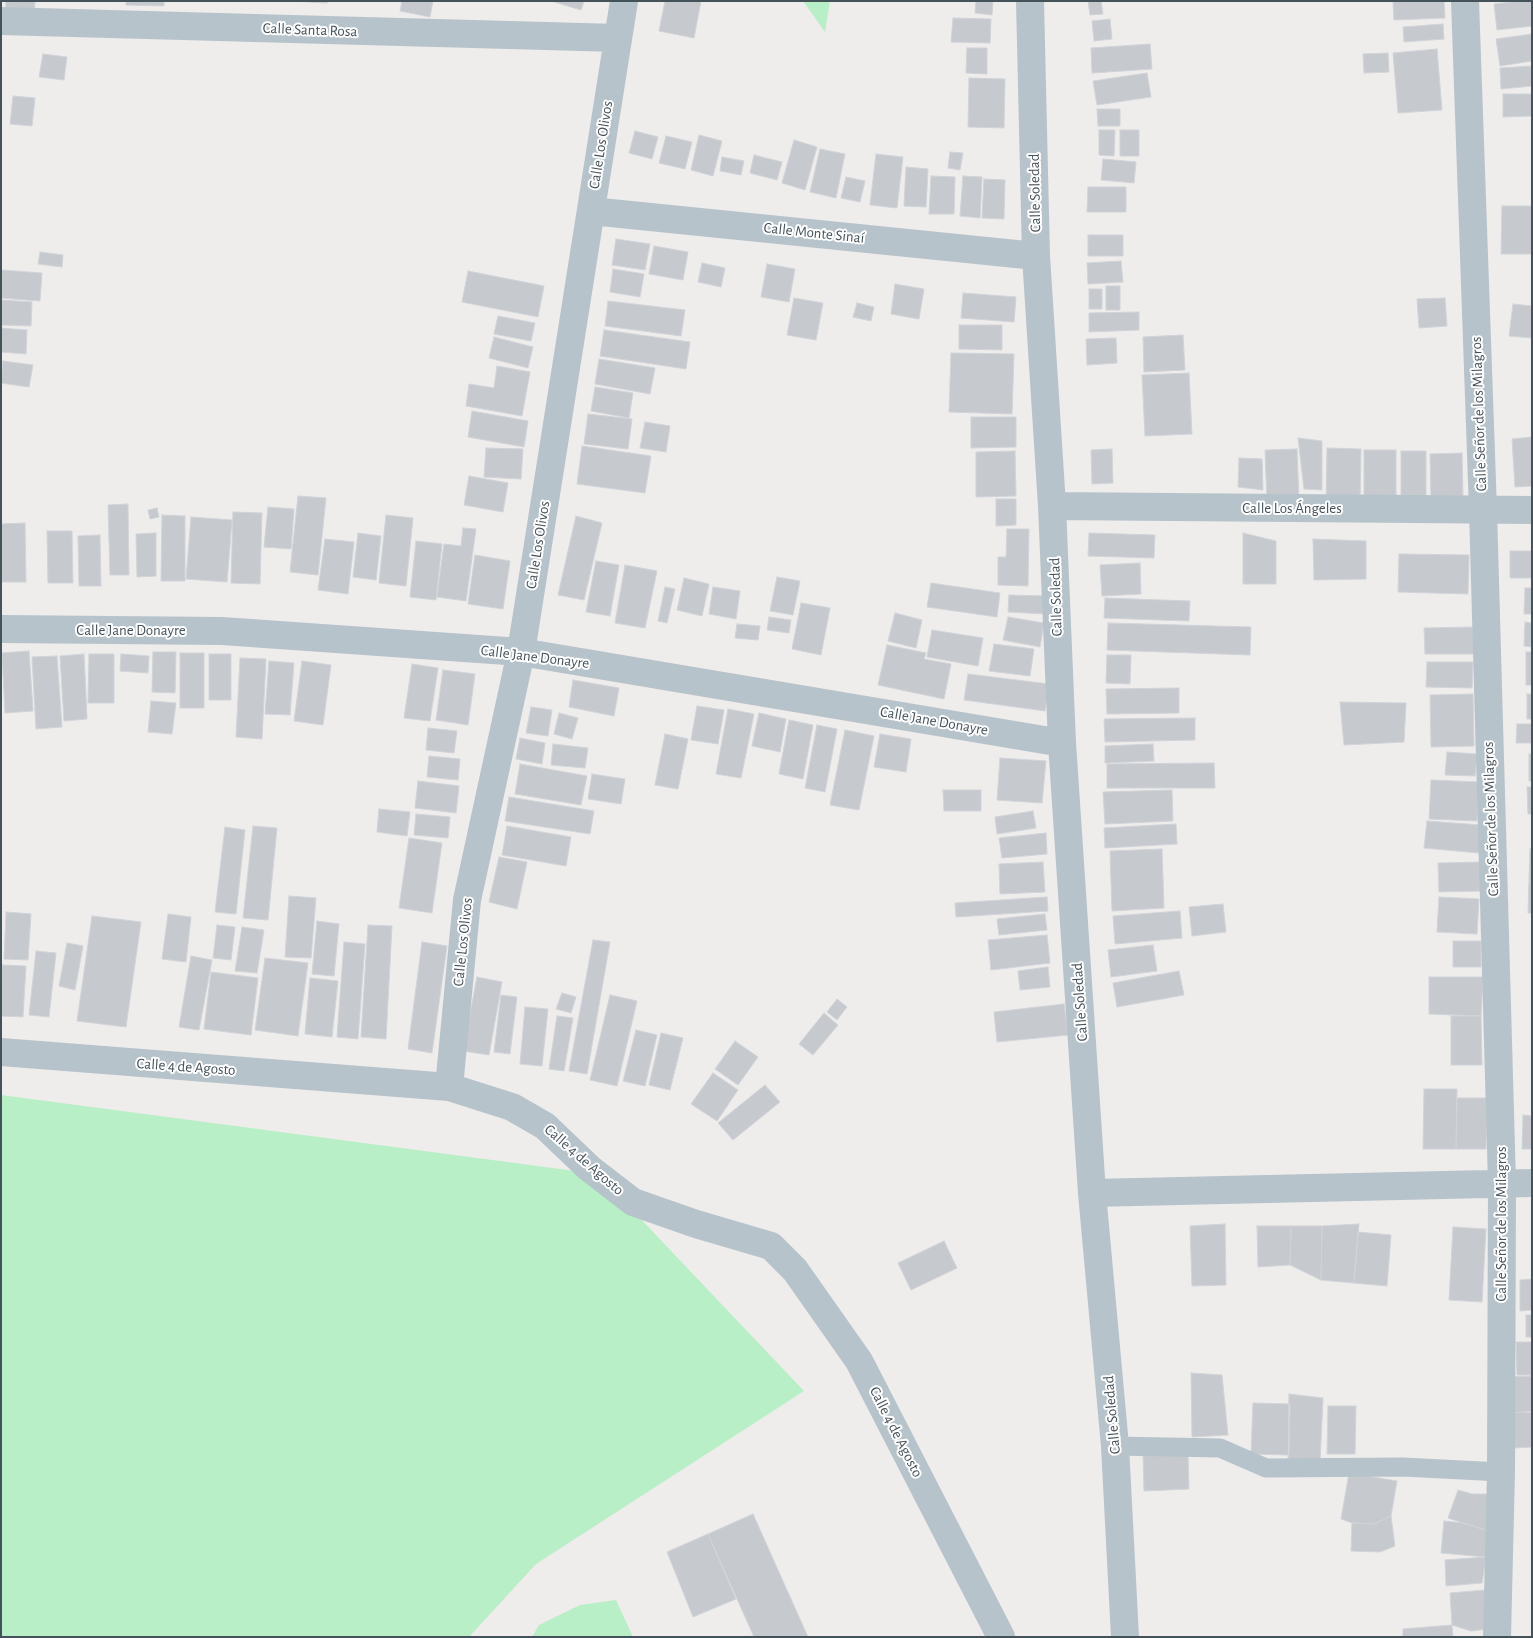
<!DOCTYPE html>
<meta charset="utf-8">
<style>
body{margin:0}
#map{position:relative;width:1533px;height:1638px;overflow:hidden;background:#efecec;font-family:"Alegreya Sans",sans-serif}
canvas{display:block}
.frame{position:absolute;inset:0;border:2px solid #44525a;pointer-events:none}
</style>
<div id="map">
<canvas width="1533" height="1638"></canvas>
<div class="frame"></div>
</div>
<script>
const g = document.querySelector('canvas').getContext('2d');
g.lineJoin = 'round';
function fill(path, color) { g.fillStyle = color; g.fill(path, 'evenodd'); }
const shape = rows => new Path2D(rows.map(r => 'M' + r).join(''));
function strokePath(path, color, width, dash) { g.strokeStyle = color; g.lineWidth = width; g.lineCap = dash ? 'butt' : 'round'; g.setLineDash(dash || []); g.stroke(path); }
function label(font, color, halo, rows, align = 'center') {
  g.font = font + ' "Alegreya Sans",sans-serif'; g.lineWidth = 4; g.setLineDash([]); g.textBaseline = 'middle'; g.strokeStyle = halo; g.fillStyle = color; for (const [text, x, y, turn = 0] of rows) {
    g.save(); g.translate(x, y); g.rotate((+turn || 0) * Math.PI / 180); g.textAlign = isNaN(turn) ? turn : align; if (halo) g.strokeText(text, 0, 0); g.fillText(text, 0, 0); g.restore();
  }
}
const green = shape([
 [803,1,830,1,825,32],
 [1,1095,598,1174,804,1391,536,1564,469,1637,1,1637],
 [616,1600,633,1637,532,1637,539,1625,580,1605]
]);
const building = shape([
 [6,1,35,1,34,18,5,17,6,1],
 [126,1,164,1,164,6,126,5,126,1],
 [290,1,328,1,327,3,290,1],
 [402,1,433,1,430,17,400,11,402,1],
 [551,1,584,1,581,10,551,1],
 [665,1,701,1,694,38,659,31,665,1],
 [976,1,993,1,992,15,975,13,976,1],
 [1088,1,1101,1,1103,14,1090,15,1088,1],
 [1393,1,1444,1,1445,18,1394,20,1393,1],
 [1520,1,1532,1,1532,26,1497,30,1494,4,1520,1],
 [953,18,991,19,990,43,951,42,953,18],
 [1110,19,1112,39,1094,41,1092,21,1110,19],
 [1443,24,1444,39,1404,42,1403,27,1443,24],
 [1532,34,1532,61,1500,66,1496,39,1532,34],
 [1150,44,1152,69,1092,73,1091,48,1150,44],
 [967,48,987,48,987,74,966,73,967,48],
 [1437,49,1442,110,1398,113,1393,53,1437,49],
 [1388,53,1389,72,1364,73,1363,54,1388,53],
 [43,54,67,57,64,80,39,77,43,54],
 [1532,66,1532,86,1501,89,1500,68,1532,66],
 [1147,73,1151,97,1097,105,1093,81,1147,73],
 [969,78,1005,79,1004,128,968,127,969,78],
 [1503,94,1532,94,1532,116,1503,117,1503,94],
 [13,96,35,98,32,126,10,124,13,96],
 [1097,109,1120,109,1120,126,1098,126,1097,109],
 [1099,130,1115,130,1114,156,1099,155,1099,130],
 [1120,130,1139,130,1139,156,1120,156,1120,130],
 [635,131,658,137,652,159,629,153,635,131],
 [699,135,722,141,713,176,691,170,699,135],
 [666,136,692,142,685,169,659,163,666,136],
 [794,140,817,147,805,190,782,183,794,140],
 [820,149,845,154,836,198,810,192,820,149],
 [950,152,963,153,960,170,948,168,950,152],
 [876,154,903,157,897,208,870,205,876,154],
 [754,155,782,162,777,180,750,173,754,155],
 [722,157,744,161,741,175,720,171,722,157],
 [1103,159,1136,162,1134,183,1101,180,1103,159],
 [906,167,928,169,926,207,904,206,906,167],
 [931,176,955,177,954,214,929,214,931,176],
 [963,176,982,177,980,218,960,216,963,176],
 [846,177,865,181,860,202,841,198,846,177],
 [984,179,1005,180,1004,219,982,218,984,179],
 [1088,187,1126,187,1126,212,1087,212,1088,187],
 [1502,206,1532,206,1532,254,1501,254,1502,206],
 [1088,235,1123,235,1123,256,1088,256,1088,235],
 [616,239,650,244,645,270,612,265,616,239],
 [654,246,688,252,683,280,649,274,654,246],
 [40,252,63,255,62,267,38,264,40,252],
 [1121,261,1123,282,1088,284,1087,263,1121,261],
 [702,263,725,268,721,287,698,282,702,263],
 [767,264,795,269,789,302,761,297,767,264],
 [613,269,644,274,640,297,610,292,613,269],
 [1,270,42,273,40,301,1,298,1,270],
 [468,271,544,286,538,317,462,302,468,271],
 [895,284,924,289,919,319,891,314,895,284],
 [1106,286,1120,286,1120,310,1106,310,1106,286],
 [1089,289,1102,289,1102,309,1089,309,1089,289],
 [963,293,1016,297,1014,322,961,318,963,293],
 [794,298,823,303,816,340,787,335,794,298],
 [1445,298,1447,326,1419,328,1417,299,1445,298],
 [1,300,32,302,31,326,1,325,1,300],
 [608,301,685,310,681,336,605,326,608,301],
 [857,303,874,307,871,321,853,317,857,303],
 [1513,304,1532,306,1532,338,1509,336,1513,304],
 [1139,312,1139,330,1089,332,1089,313,1139,312],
 [498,316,535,323,531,341,494,334,498,316],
 [959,325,1002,325,1002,350,959,349,959,325],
 [1,328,27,330,26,354,1,352,1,328],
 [604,330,690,342,686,369,600,356,604,330],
 [1183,335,1185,370,1144,372,1143,337,1183,335],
 [494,337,533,347,528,368,489,358,494,337],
 [1116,338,1117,363,1087,365,1086,339,1116,338],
 [951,353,1014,354,1012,414,949,412,951,353],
 [599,359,655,368,650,394,595,384,599,359],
 [3,361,33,365,29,387,1,383,3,361],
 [497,366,530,372,522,416,466,406,469,384,494,388,497,366],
 [1189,373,1192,434,1145,436,1142,375,1189,373],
 [595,387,633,393,629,418,591,411,595,387],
 [472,411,528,421,524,447,468,437,472,411],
 [588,414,632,419,628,449,584,444,588,414],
 [971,417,1016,417,1016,447,971,448,971,417],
 [645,422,670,426,666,452,640,448,645,422],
 [1532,437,1532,486,1515,487,1512,439,1532,437],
 [1298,438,1322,441,1322,490,1304,489,1298,438],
 [582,446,651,456,645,493,577,484,582,446],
 [486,448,523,449,521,479,484,477,486,448],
 [1327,448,1361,449,1360,502,1326,501,1327,448],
 [1112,449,1113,483,1092,484,1091,450,1112,449],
 [1297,449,1299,501,1267,502,1265,450,1297,449],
 [1364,450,1396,450,1396,500,1364,500,1364,450],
 [1015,451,1016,496,976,497,976,452,1015,451],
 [1401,451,1426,451,1426,499,1401,499,1401,451],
 [1462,453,1463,498,1431,498,1430,454,1462,453],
 [1239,458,1262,459,1263,490,1238,487,1239,458],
 [469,476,508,483,503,512,464,505,469,476],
 [298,496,326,498,318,575,290,572,298,496],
 [996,499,1016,499,1016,525,996,526,996,499],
 [128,504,129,575,110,575,108,505,128,504],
 [268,507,294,509,291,549,264,547,268,507],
 [157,508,159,517,150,519,148,510,157,508],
 [233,512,262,513,260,584,231,583,233,512],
 [162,515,185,516,185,581,161,581,162,515],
 [386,515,413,518,406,586,379,583,386,515],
 [576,516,602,523,584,600,558,595,576,516],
 [191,517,232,520,227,582,186,579,191,517],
 [25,523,26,582,2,582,1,524,25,523],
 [463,528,476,529,466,601,437,597,444,544,461,546,463,528],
 [1007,529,1029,529,1028,586,998,585,998,557,1006,557,1007,529],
 [47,531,72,531,73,583,48,583,47,531],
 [156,533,156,576,137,577,136,534,156,533],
 [358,533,381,536,376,580,353,577,358,533],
 [1089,533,1155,535,1154,558,1088,556,1089,533],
 [1243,533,1276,541,1276,584,1243,584,1243,533],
 [100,535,101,586,79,586,78,536,100,535],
 [325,539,354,542,348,594,318,590,325,539],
 [1313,539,1366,541,1366,579,1314,580,1313,539],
 [416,541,442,544,436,600,410,597,416,541],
 [1510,551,1532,551,1532,578,1510,578,1510,551],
 [1399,554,1469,555,1468,594,1398,592,1399,554],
 [475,555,510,561,503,609,468,604,475,555],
 [596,561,619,565,610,616,586,612,596,561],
 [1140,563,1141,594,1102,596,1100,565,1140,563],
 [625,565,657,571,645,628,615,623,625,565],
 [777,577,800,581,793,615,770,611,777,577],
 [684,578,709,584,702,616,677,610,684,578],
 [931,583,1000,593,997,617,927,607,931,583],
 [665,587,675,589,667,623,658,621,665,587],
 [713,587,740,591,736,619,709,614,713,587],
 [1525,588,1532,588,1532,614,1524,614,1525,588],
 [1009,595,1047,596,1046,614,1008,612,1009,595],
 [1105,598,1190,601,1189,621,1104,618,1105,598],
 [801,603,830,608,821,655,792,649,801,603],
 [895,613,922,620,916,648,888,641,895,613],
 [769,617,791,620,789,633,767,630,769,617],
 [1008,617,1044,623,1040,647,1003,640,1008,617],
 [1525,622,1532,623,1532,647,1524,646,1525,622],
 [1108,623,1251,627,1250,655,1107,650,1108,623],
 [737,624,760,626,758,640,735,638,737,624],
 [1473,627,1474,654,1425,654,1424,628,1473,627],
 [932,630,983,638,978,666,927,657,932,630],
 [994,644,1034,649,1030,676,989,671,994,644],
 [887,645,926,653,924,659,951,664,944,699,878,685,887,645],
 [29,651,33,711,5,713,2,653,29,651],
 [153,652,176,652,175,693,152,692,153,652],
 [1526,652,1532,652,1532,685,1526,685,1526,652],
 [180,653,204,653,204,708,180,708,180,653],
 [84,654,87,719,64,721,60,656,84,654],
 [89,654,114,654,114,703,88,703,89,654],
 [121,654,149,656,148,673,120,671,121,654],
 [209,654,231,654,231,700,209,700,209,654],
 [1107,655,1131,655,1130,684,1106,683,1107,655],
 [57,656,62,727,36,729,32,657,57,656],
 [240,658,266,659,262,739,236,737,240,658],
 [269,661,294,663,290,715,265,714,269,661],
 [302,661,331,665,323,725,294,721,302,661],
 [1427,662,1473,662,1472,688,1426,687,1427,662],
 [412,664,438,668,430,721,404,718,412,664],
 [443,670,475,674,468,725,436,720,443,670],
 [968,674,1049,684,1045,711,964,700,968,674],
 [573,680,619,688,614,716,569,707,573,680],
 [1179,688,1179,713,1107,714,1106,689,1179,688],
 [1473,694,1474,746,1431,747,1430,695,1473,694],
 [1527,694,1532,694,1532,719,1527,719,1527,694],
 [151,701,176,703,172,734,148,732,151,701],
 [1340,702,1406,703,1404,742,1344,745,1340,702],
 [697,706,724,710,718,744,691,740,697,706],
 [531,707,552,710,548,736,526,733,531,707],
 [728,709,754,714,741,778,716,774,728,709],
 [559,713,578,718,572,739,554,734,559,713],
 [759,713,786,719,780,752,752,746,759,713],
 [1195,718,1195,740,1105,742,1104,719,1195,718],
 [789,720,813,725,803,779,779,774,789,720],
 [1517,724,1532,724,1532,743,1516,743,1517,724],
 [817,725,837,729,825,792,805,788,817,725],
 [428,728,457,731,454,753,426,750,428,728],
 [845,730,874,736,859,810,830,805,845,730],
 [665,734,688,739,678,789,655,785,665,734],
 [880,734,911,739,906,772,874,767,880,734],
 [520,738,545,743,542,764,516,759,520,738],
 [553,744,588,748,585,768,551,765,553,744],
 [1153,744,1154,761,1105,763,1105,746,1153,744],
 [1447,752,1477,754,1475,776,1445,775,1447,752],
 [1529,754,1532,754,1532,781,1529,781,1529,754],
 [429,756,460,759,458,780,427,777,429,756],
 [1000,758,1046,761,1042,803,997,800,1000,758],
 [1214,763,1215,788,1107,788,1107,764,1214,763],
 [520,764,587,776,581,805,515,794,520,764],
 [592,774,625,779,621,804,588,799,592,774],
 [1431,780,1479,782,1477,821,1429,819,1431,780],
 [418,781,459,786,456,813,415,808,418,781],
 [1527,787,1532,787,1532,814,1528,814,1527,787],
 [943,790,981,790,981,811,944,811,943,790],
 [1172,790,1173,821,1105,824,1103,792,1172,790],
 [509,797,594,811,590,834,505,821,509,797],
 [379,809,410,812,407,836,377,832,379,809],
 [1033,811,1036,828,997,834,995,817,1033,811],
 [416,814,450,817,448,838,414,835,416,814],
 [1427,821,1481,825,1479,853,1424,848,1427,821],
 [1176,824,1177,844,1105,848,1104,828,1176,824],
 [253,826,277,828,268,920,243,918,253,826],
 [507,826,571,837,566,866,502,855,507,826],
 [225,827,245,830,236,914,215,912,225,827],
 [1046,833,1047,854,1002,858,999,838,1046,833],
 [409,838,442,843,432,913,399,908,409,838],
 [1162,849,1164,908,1112,911,1110,851,1162,849],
 [1530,849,1532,849,1532,913,1528,913,1530,849],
 [499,857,527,862,517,909,489,902,499,857],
 [1043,862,1045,892,1000,894,999,864,1043,862],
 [1480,862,1481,891,1439,892,1438,863,1480,862],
 [289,896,316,898,311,958,285,957,289,896],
 [1047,897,1048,911,956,917,955,903,1047,897],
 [1439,897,1479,899,1477,934,1437,932,1439,897],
 [1223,904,1226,932,1192,936,1189,907,1223,904],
 [1180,911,1182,938,1115,944,1113,916,1180,911],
 [6,912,31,914,28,960,4,959,6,912],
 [168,914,191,917,186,962,162,959,168,914],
 [1045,914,1047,930,999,935,997,919,1045,914],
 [92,916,141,922,126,1027,77,1021,92,916],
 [317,921,339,924,334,976,312,974,317,921],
 [217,925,235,927,231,960,213,958,217,925],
 [368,925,392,926,386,1039,361,1037,368,925],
 [242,927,264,930,257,973,235,971,242,927],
 [1047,935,1050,963,991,970,988,940,1047,935],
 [593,940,610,942,587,1074,569,1071,593,940],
 [1453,941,1481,941,1481,967,1453,967,1453,941],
 [344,942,365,944,358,1039,337,1037,344,942],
 [422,942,447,946,432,1053,408,1049,422,942],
 [67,943,83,946,75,990,59,986,67,943],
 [1153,945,1157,971,1111,977,1108,950,1153,945],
 [36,951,56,953,49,1017,29,1015,36,951],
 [191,956,212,960,199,1030,179,1027,191,956],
 [265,958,308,963,298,1036,255,1030,265,958],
 [2,965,26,966,23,1017,1,1016,2,965],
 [1048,967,1050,987,1020,990,1018,971,1048,967],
 [1179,971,1184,995,1117,1007,1113,983,1179,971],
 [211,972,258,978,251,1035,204,1029,211,972],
 [477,977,502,982,489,1055,463,1051,477,977],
 [1429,977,1483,977,1481,1016,1429,1014,1429,977],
 [310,978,338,981,332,1037,305,1034,310,978],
 [562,993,576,997,571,1013,556,1009,562,993],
 [501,995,517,997,510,1054,494,1052,501,995],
 [610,995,637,1001,617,1086,590,1080,610,995],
 [837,999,847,1007,837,1020,827,1012,837,999],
 [1064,1004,1068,1035,997,1042,994,1012,1064,1004],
 [525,1007,548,1009,542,1066,520,1064,525,1007],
 [824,1013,838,1025,813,1055,799,1044,824,1013],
 [557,1016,573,1018,564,1071,549,1069,557,1016],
 [1451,1016,1481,1016,1482,1065,1451,1065,1451,1016],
 [636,1030,657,1035,645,1086,623,1081,636,1030],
 [661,1033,683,1038,670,1090,649,1085,661,1033],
 [735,1041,758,1057,738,1085,715,1069,735,1041],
 [713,1073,738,1090,717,1121,691,1104,713,1073],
 [765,1085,780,1102,733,1140,718,1123,765,1085],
 [1424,1089,1457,1089,1456,1149,1423,1149,1424,1089],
 [1457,1098,1487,1098,1486,1149,1456,1149,1457,1098],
 [1523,1115,1532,1116,1532,1149,1522,1149,1523,1115],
 [1225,1224,1226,1285,1192,1286,1190,1226,1225,1224],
 [1359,1224,1354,1283,1321,1280,1322,1226,1359,1224],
 [1257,1226,1291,1226,1290,1265,1258,1267,1257,1226],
 [1291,1226,1322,1226,1321,1280,1290,1265,1291,1226],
 [1453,1227,1486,1229,1482,1302,1449,1300,1453,1227],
 [1358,1232,1391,1235,1387,1286,1354,1283,1358,1232],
 [944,1241,957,1268,911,1290,898,1263,944,1241],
 [1532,1279,1532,1310,1520,1311,1520,1280,1532,1279],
 [1526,1315,1532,1315,1532,1337,1526,1337,1526,1315],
 [1516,1342,1532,1342,1532,1375,1517,1375,1516,1342],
 [1191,1373,1222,1375,1228,1435,1192,1437,1191,1373],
 [1532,1376,1532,1412,1511,1413,1509,1377,1532,1376],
 [1289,1394,1323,1398,1320,1463,1288,1463,1289,1394],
 [1253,1403,1290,1404,1289,1455,1251,1454,1253,1403],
 [1328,1406,1356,1406,1355,1454,1327,1454,1328,1406],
 [1532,1411,1532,1447,1515,1448,1513,1413,1532,1411],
 [1188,1453,1189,1489,1144,1491,1143,1455,1188,1453],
 [1349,1473,1397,1481,1391,1516,1374,1524,1352,1523,1341,1519,1349,1473],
 [1458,1490,1472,1494,1489,1494,1488,1531,1448,1518,1458,1490],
 [753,1514,808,1637,754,1637,708,1534,753,1514],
 [1391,1516,1395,1546,1380,1552,1351,1551,1352,1523,1374,1524,1391,1516],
 [1444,1521,1464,1523,1488,1531,1486,1557,1441,1553,1444,1521],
 [708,1534,736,1599,693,1617,667,1552,708,1534],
 [1486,1557,1482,1583,1446,1586,1445,1560,1486,1557],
 [1485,1590,1488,1629,1471,1631,1452,1625,1450,1593,1485,1590],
 [1452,1625,1453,1637,1403,1637,1403,1629,1452,1625]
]);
const service = shape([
 [1115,1446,1220,1448,1266,1468,1403,1467,1501,1472]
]);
const minor = shape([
 [1030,1,1036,256,1052,506,1062,743,1092,1193,1115,1446,1125,1637],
 [1465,1,1483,510,1502,1183,1501,1472,1497,1637],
 [1,21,618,38],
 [591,211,1036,256],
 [1052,506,1532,510],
 [1,629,222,631,521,652,1062,743],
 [1,1052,449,1087,512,1107,545,1126,589,1168,633,1202,696,1224,771,1246,795,1270,859,1361,1001,1637],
 [449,1087,467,900,521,652,624,1],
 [1092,1193,1532,1183]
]);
const streetNames = [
 ["Calle Santa Rosa",310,30,2],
 ["Calle Los Olivos",601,145,-81],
 ["Calle Soledad",1035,193,-91],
 ["Calle Monte Sinaí",814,233,6],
 ["Calle Señor de los Milagros",1479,414,-92],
 ["Calle Los Ángeles",1292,508],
 ["Calle Los Olivos",538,545,-81],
 ["Calle Soledad",1056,597,-92],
 ["Calle Jane Donayre",131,630],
 ["Calle Jane Donayre",535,657,7],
 ["Calle Jane Donayre",934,721,10],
 ["Calle Señor de los Milagros",1491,819,-92],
 ["Calle Los Olivos",463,942,-84],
 ["Calle Soledad",1080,1002,-94],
 ["Calle 4 de Agosto",186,1067,4],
 ["Calle 4 de Agosto",584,1160,41],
 ["Calle Señor de los Milagros",1501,1224,-90],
 ["Calle Soledad",1112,1415,-95],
 ["Calle 4 de Agosto",896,1432,63]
];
fill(green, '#b8efc6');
fill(building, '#c6cacf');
strokePath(building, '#d0d3d8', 1);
strokePath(service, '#b7c3ca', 19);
strokePath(minor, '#b7c3ca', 28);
label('15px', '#44525a', '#fff', streetNames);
</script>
